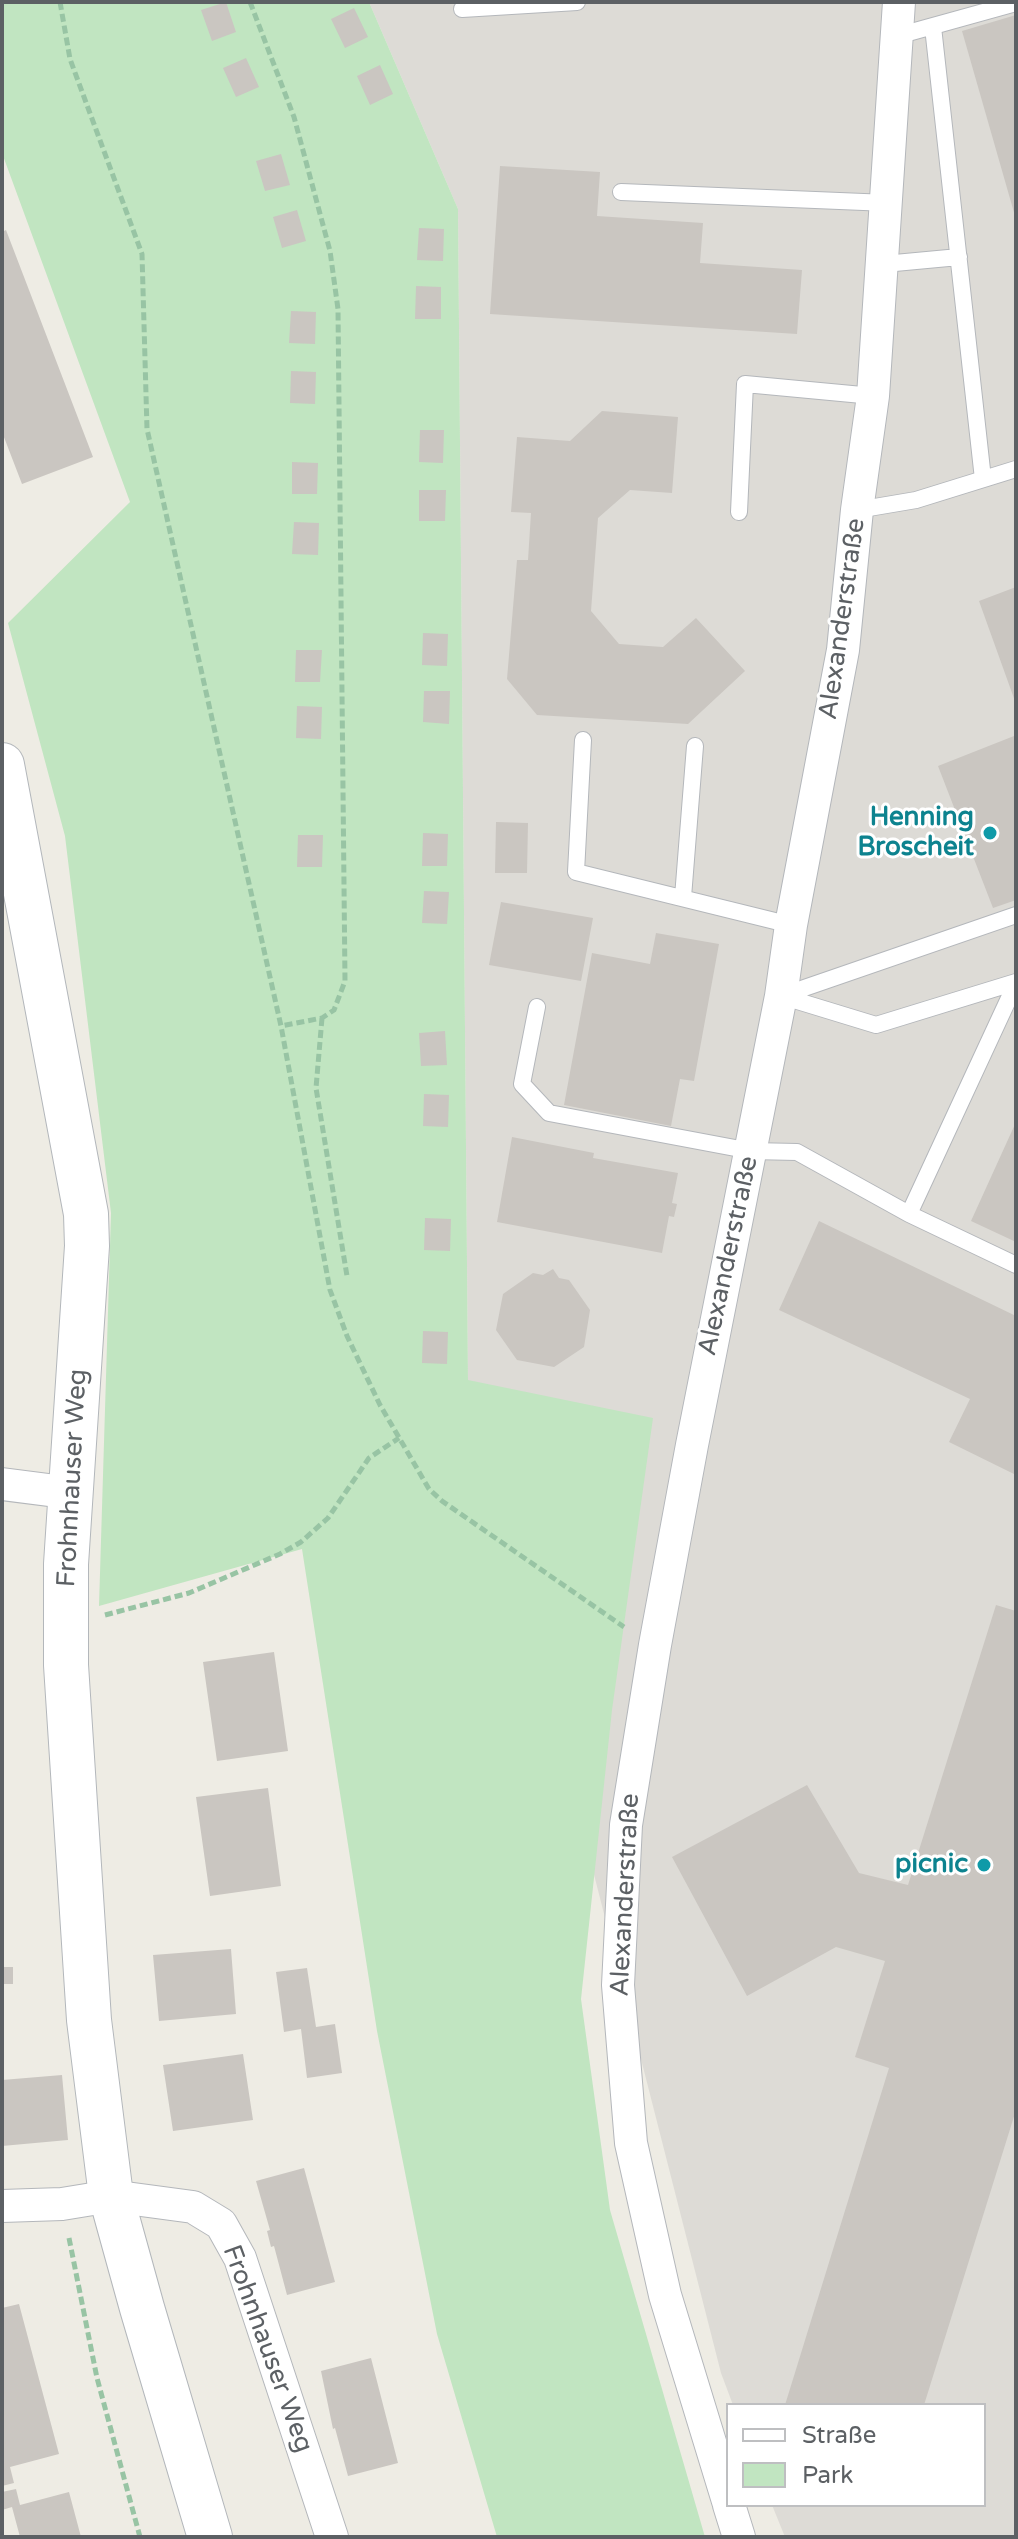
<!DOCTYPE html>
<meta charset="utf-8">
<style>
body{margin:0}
#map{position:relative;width:1018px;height:2539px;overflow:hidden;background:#eeece4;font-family:"Varela Round",sans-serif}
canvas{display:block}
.frame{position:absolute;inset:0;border:4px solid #5c6064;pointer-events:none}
.legend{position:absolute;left:726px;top:2403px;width:260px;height:104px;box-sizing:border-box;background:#fff;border:2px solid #bebfc1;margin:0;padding:10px 14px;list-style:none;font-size:24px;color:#5c6064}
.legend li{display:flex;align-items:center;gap:16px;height:40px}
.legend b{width:40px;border:2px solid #bebfc1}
</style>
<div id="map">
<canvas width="1018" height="2539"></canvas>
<div class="frame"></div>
<ul class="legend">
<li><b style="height:10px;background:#fff"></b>Straße</li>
<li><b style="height:22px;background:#c1e5c1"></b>Park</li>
</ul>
</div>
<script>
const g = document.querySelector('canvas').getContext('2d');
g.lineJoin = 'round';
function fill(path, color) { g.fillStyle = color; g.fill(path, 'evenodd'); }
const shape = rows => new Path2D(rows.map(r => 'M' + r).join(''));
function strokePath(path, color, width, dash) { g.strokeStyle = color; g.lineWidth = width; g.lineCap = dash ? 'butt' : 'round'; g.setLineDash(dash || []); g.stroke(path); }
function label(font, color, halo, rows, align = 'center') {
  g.font = font + ' "Varela Round",sans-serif'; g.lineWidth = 6; g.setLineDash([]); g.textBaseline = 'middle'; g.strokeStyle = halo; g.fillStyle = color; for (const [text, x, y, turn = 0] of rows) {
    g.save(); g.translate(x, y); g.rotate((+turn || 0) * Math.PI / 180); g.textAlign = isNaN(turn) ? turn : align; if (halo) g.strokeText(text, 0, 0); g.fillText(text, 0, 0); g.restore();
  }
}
const industrial = shape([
 [369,2,1016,2,1016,2537,785,2537,772,2505,984,2505,984,2405,733,2405,721,2373,468,1380,458,209]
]);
const green = shape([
 [2,2,369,2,458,209,468,1380,653,1418,612,1710,581,1999,610,2210,705,2537,497,2537,437,2334,377,2031,302,1549,99,1606,111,1213,65,836,8,623,130,502,2,153]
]);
const building = shape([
 [226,2,236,32,212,41,201,10],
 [354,8,368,37,345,48,331,19],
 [1016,15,1016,216,1015,216,962,31],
 [246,58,259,87,236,97,223,68],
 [380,65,393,94,370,105,357,76],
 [281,154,290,185,265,191,256,161],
 [500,166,600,172,597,216,703,223,700,263,802,270,797,334,490,314],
 [297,210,306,241,282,248,273,217],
 [419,228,444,229,443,261,417,260],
 [6,230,93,457,22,484,2,432,2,232],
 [416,286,441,287,441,319,415,319],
 [291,311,316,312,315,344,289,343],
 [291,371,316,372,315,404,290,403],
 [602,411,678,417,672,493,630,490,598,518,591,611,619,644,663,647,696,618,745,671,688,724,537,715,507,679,517,560,528,560,531,513,511,512,517,437,570,441],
 [420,430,444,430,443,463,419,462],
 [292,462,318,463,317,494,292,494],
 [419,490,446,490,445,521,419,521],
 [294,522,319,523,318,555,292,554],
 [1016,587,1016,704,979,601],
 [423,633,448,634,447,666,422,665],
 [296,650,322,650,320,682,295,682],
 [424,691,450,691,449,724,423,722],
 [297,706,322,707,321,739,296,738],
 [1014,736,1016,900,993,908,938,766],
 [496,822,528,823,527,873,495,873],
 [423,833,448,834,447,866,422,866],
 [298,835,323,835,322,867,297,867],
 [424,891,449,892,447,924,422,923],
 [501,902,593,918,581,981,489,965],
 [656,933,719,944,694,1081,680,1079,671,1126,564,1105,592,953,650,964],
 [445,1031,447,1065,421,1066,419,1033],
 [424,1094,449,1095,448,1127,423,1126],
 [1016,1122,1016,1242,971,1221],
 [512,1137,594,1153,593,1158,678,1173,672,1203,677,1204,674,1217,669,1216,662,1253,497,1222],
 [425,1218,451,1219,450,1251,424,1250],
 [819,1221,1016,1316,1016,1475,949,1442,970,1399,779,1310],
 [553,1269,559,1278,569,1280,590,1310,584,1347,554,1367,517,1360,496,1330,503,1294,533,1273,543,1275],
 [423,1331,448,1332,447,1364,422,1363],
 [996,1605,1016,1611,1016,2110,924,2405,785,2405,889,2068,855,2057,885,1961,836,1947,747,1996,672,1857,807,1785,859,1873,908,1885],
 [274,1652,288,1751,217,1761,203,1662],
 [268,1788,281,1886,210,1896,196,1797],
 [231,1949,236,2014,159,2021,153,1955],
 [2,1967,13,1967,13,1984,2,1984],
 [307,1968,316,2027,335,2024,342,2073,307,2078,301,2029,284,2032,276,1972],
 [243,2054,253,2120,173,2131,163,2065],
 [62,2075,68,2140,2,2146,2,2080],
 [304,2168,335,2282,287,2295,274,2246,271,2247,267,2231,270,2230,256,2181],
 [19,2304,59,2454,10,2467,14,2483,2,2486,2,2308],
 [371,2358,398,2463,348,2476,335,2428,333,2429,321,2371],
 [16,2489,20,2505,69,2492,81,2537,20,2537,12,2507,2,2510,2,2492]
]);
const path = shape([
 [60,2,70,59,142,254,147,429,281,1026,330,1290,347,1336,380,1405,429,1489,442,1501,624,1627],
 [250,2,294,117,330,251,338,309,345,981,334,1010,322,1018,281,1026],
 [322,1018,316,1088,347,1276],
 [105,1615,189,1593,280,1554,301,1542,328,1518,369,1458,399,1438],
 [69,2238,97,2378,140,2537]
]);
const lane = shape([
 [462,9,577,2],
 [933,27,983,479],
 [897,36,1016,3],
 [621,192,888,203],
 [884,264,959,257],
 [857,510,916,500,1016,469],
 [739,512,745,384,873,396],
 [583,740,576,872,791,925],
 [683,897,695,746],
 [781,996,1016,915],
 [781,996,876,1025,1016,982],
 [537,1007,522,1084,549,1113,751,1151,797,1152,909,1214,1016,983],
 [909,1214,1016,1265]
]);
const street = shape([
 [2,1484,72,1493],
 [2,2206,62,2204,111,2196,193,2207,221,2224,240,2258,332,2537],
 [728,2501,665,2295,631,2143,618,1985,626,1825,655,1645,692,1445,781,996,791,925,843,650,857,510,873,396,899,2],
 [729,2505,739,2537]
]);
const secondary = shape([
 [2,765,86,1214,87,1246,66,1564,66,1665,89,2020,111,2196,142,2308,210,2537]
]);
const markers = [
 [990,833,8,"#0f9aa8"],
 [984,1865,8,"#0f9aa8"]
];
const streetNames = [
 ["Alexanderstraße",843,619,-82],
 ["Alexanderstraße",729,1256,-78],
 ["Frohnhauser Weg",73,1478,-87],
 ["Alexanderstraße",626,1895,-87],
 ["Frohnhauser Weg",267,2349,70]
];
const cultureNames = [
 ["Henning",974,818],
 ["Broscheit",974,848],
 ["picnic",968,1865]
];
fill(industrial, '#dddbd6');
fill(green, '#c1e5c1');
fill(building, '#cac6c1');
strokePath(lane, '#b4b7bb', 18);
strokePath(street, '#b4b7bb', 34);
strokePath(secondary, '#b3b7bb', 46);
strokePath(path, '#98c4a4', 5, [8, 4]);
strokePath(lane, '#fff', 16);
strokePath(street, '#fff', 32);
strokePath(secondary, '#fff', 44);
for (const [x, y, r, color] of markers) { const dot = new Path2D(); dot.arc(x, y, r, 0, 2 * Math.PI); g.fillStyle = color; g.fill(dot); strokePath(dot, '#fff', 3); }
label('26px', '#5c6064', '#fff', streetNames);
label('bold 26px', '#0d838f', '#fff', cultureNames, 'right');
</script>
